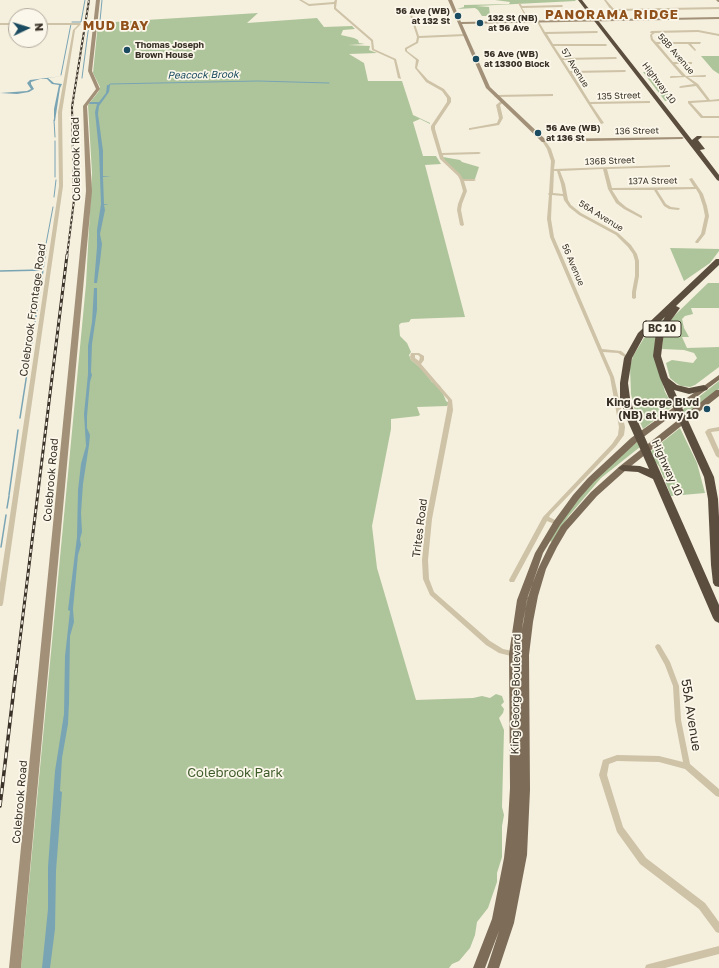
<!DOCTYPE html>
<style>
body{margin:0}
#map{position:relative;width:719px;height:968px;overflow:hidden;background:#f5efdd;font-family:"Golos Text",sans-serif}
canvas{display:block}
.north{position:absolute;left:8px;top:8px;width:40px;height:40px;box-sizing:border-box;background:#fbf7ea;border:1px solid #aea89c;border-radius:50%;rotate:86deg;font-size:11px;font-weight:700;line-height:16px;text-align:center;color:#3a3228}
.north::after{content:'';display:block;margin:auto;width:14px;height:18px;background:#1a4b60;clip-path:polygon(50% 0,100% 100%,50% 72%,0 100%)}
</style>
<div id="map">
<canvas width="719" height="968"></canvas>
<div class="north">N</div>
</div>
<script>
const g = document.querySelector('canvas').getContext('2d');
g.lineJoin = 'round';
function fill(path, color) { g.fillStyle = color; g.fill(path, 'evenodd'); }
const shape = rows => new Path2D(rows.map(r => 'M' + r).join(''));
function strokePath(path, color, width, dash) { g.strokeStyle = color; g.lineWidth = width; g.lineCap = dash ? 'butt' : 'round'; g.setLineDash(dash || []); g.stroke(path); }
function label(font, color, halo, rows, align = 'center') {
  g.font = font + ' "Golos Text",sans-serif'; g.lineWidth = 3.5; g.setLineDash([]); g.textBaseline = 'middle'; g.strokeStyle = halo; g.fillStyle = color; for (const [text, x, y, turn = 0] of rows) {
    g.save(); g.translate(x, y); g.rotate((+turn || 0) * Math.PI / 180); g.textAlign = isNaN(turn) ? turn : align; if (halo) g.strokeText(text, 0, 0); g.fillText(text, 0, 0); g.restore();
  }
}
const green = shape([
 [495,0,575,0,576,1,476,6,489,7,490,16,482,16,478,10,475,8,457,9,464,7,464,5,509,4,510,2],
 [258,13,247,23,317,18,324,27,352,26,355,29,343,30,341,35,354,38,358,40,359,43,365,44,348,45,370,46,369,50,377,53,349,54,364,63,368,81,402,81,413,115,430,123,430,124,420,119,413,122,423,156,436,156,441,164,425,165,465,317,411,319,409,322,401,323,399,325,400,336,407,343,411,352,409,355,411,360,421,368,432,382,440,386,446,401,449,403,447,406,417,407,420,415,418,416,391,419,391,429,372,526,377,568,416,700,473,698,482,696,490,698,496,694,502,696,504,702,501,705,504,709,503,713,499,718,504,730,502,807,504,815,502,826,502,857,497,873,497,882,488,908,477,922,475,935,470,948,459,961,452,964,449,968,21,968,86,284,92,173,88,105,99,91,100,87,93,73,98,23],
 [701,56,719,56,719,74,713,70],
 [643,72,652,72,669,94,671,101,665,101],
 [443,157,460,160,462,162,479,167,475,179,463,180,446,163],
 [670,248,719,249,719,251,710,263,684,281],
 [708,283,719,283,719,308,691,308,693,314,685,316,682,319,684,328,689,337,682,337,687,348,719,347,719,367,695,385,690,387,681,386,676,383,670,378,666,363,672,360,693,363,697,358,694,353,684,350,662,349,663,337,668,324,674,316],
 [664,317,657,333,654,352,665,392,673,406,643,429,634,408,631,394,630,367,633,356,644,338],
 [719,381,719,389,686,416,682,410],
 [680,428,697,463,705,493,671,496,659,466,655,462,651,451],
 [638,441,640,447,601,478,568,517,552,542,550,541,563,518,596,478]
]);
const water = shape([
 [63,76,48,78,54,83,62,84,60,88,55,121,54,121,54,109,59,85,52,84,47,79,40,79,31,82,31,84,34,89,29,92,17,94,0,93,27,91,31,89,27,83,30,80],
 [107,85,110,85,109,92,99,106,98,114,103,151,103,176,111,176,103,177,104,204,109,204,104,205,105,210,100,234,102,244,100,262,97,283,94,283,97,247,97,230,101,204,99,151,95,112,97,104,89,104,90,102,99,102,106,93],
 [94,288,97,288,97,310,92,344,91,372,92,375,90,382,87,416,87,428,90,435,89,445,83,484,81,513,82,532,80,539,81,545,78,555,73,609,74,622,70,636,69,703,68,724,62,758,60,791,62,792,56,871,55,929,50,968,42,968,48,909,48,867,55,771,64,714,65,656,70,611,68,610,77,537,78,490,81,464,86,446,84,414,88,374,88,346,92,322]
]);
const streamFar1 = shape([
 [100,21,102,0],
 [72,22,81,22,85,0],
 [61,75,71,24],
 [82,78,89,24],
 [108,86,110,84,258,81,329,83],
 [54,120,55,137],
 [55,141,55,177],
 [54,197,56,180],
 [46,244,53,207],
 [45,256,46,250]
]);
const stream = shape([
 [0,271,43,270],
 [41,284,45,255],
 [20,418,40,290],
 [9,495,18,430],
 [7,508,9,496],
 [1,547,6,515]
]);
const street = shape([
 [299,0,302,0,309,4,334,2,335,0,337,0,336,8,373,40,374,49,396,59,401,79,398,78,394,60,372,50,371,41,334,9,334,4,309,6,299,0],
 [604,0,606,0,613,8,616,9,719,7,719,9,616,11,611,10,604,0],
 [518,3,520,3,522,6,562,5,563,6,562,7,522,8,530,21,529,22,528,21,518,3],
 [411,14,412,15,419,36,465,34,466,35,465,36,419,38,418,43,407,49,407,51,419,60,417,68,428,80,444,89,451,98,451,102,435,126,435,129,442,153,479,152,481,153,479,154,443,155,444,159,460,174,463,179,474,179,476,180,474,181,464,181,467,191,462,204,461,210,464,225,462,226,460,225,457,210,458,204,463,191,460,180,458,176,440,159,431,129,431,126,447,102,447,98,442,91,426,82,415,68,416,60,405,51,405,48,416,42,417,37,410,15,411,14],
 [617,14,619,14,623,21,621,21,617,14],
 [536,20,538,20,545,32,597,31,598,32,597,33,547,34,553,44,606,44,607,45,606,46,554,46,562,58,616,57,617,58,616,59,563,60,570,71,625,70,626,71,625,72,572,73,590,102,649,101,650,101,650,103,591,104,604,123,601,124,543,33,536,20],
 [0,23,16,23,16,25,0,25,0,23],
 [40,23,80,23,81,24,75,30,62,112,63,186,3,604,2,606,0,606,0,583,59,186,58,112,73,30,78,25,40,25,40,23],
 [698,30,719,34,719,36,698,32,655,33,652,35,653,39,656,42,701,42,700,44,691,44,696,50,695,51,688,44,658,44,673,62,692,62,692,64,675,64,686,76,706,75,706,76,705,77,688,77,698,84,710,100,719,99,719,101,691,103,703,116,719,116,719,118,701,118,688,103,688,101,689,101,707,100,696,86,680,88,679,87,681,86,694,84,685,77,670,78,670,77,671,76,682,76,651,40,650,35,652,33,650,33,651,31,698,30],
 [552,94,553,94,553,96,496,97,494,96,496,95,552,94],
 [501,101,504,102,500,105,503,118,499,125,469,130,469,128,470,128,497,123,499,118,496,105,501,101],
 [698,136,719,136,719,138,698,138,698,136],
 [543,140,545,140,551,149,555,161,554,169,670,165,670,167,669,167,607,169,612,188,694,187,689,179,692,178,703,194,707,206,709,216,705,234,698,243,696,243,695,242,701,234,705,216,703,206,699,194,696,189,657,190,666,204,671,207,679,208,680,209,678,210,669,209,664,206,654,190,612,190,619,201,626,207,642,216,642,218,641,218,624,209,616,203,608,189,603,169,560,171,565,184,568,200,571,205,581,213,618,233,631,245,637,254,639,261,639,276,636,292,636,298,634,299,632,298,632,292,635,276,635,261,633,254,628,247,616,235,579,215,569,207,564,200,563,196,552,195,551,219,554,237,602,349,621,351,630,358,628,359,618,353,603,352,614,377,625,427,624,435,616,446,550,515,549,517,559,522,560,523,559,524,557,525,547,521,514,582,510,582,509,580,543,517,612,444,618,435,619,427,610,377,550,237,547,219,549,195,548,194,549,193,551,161,547,149,542,141,543,140],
 [554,171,557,171,561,184,563,194,553,193,554,171],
 [411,353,419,353,424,356,424,360,421,364,452,400,453,410,432,519,428,560,429,579,434,592,490,641,503,649,517,652,518,654,517,656,515,657,499,653,486,645,430,595,423,579,422,560,426,519,447,410,448,400,417,365,411,360,410,357,411,353],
 [415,355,418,355,420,357,419,361,415,358,415,355],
 [719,427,719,431,711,432,719,450,719,458,716,456,705,432,708,429,719,427],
 [658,644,660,645,670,662,679,686,681,720,690,764,719,789,719,797,716,796,685,769,659,762,617,761,609,764,607,775,623,827,646,858,705,903,719,922,719,933,716,932,699,909,640,864,617,832,599,775,603,760,617,755,659,756,683,762,675,720,673,686,665,665,655,647,656,645,658,644],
 [719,946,719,954,665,968,645,968,646,965,649,964,719,946]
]);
const secondary = shape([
 [96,0,100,0,92,71,100,89,87,106,92,191,21,968,9,968,86,191,83,106,96,89,88,71,96,0],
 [448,0,452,0,461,22,719,17,719,19,462,24,490,87,545,139,682,137,684,138,682,139,542,142,486,88,448,0],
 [716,0,719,0,719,2,718,2,716,0]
]);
const primary = shape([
 [719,375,719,380,637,442,594,482,579,499,560,525,543,553,527,600,522,630,519,654,519,706,519,655,523,622,528,596,538,569,549,546,561,526,591,492,620,466,716,390,719,390,719,396,626,470,597,496,567,530,557,547,546,569,538,596,533,622,529,655,530,790,527,855,514,923,499,968,487,968,499,931,485,968,473,968,492,919,504,858,508,822,510,788,509,654,517,600,535,553,554,521,573,495,588,478,631,438,719,375]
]);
const highway = shape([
 [578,0,582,0,692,140,697,136,701,136,702,137,698,140,705,149,700,150,719,175,719,181,717,180,578,0],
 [716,259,719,259,719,265,676,306,680,308,669,323,664,332,661,356,668,378,677,385,689,388,704,385,708,388,707,390,689,394,674,390,714,477,718,499,719,517,719,587,715,586,713,583,711,565,708,499,704,477,660,378,653,356,656,332,665,317,644,336,632,358,628,383,630,398,635,415,719,605,719,623,715,621,713,618,653,479,638,472,623,471,618,468,623,465,640,466,649,469,625,415,620,398,620,383,624,358,638,333,716,259]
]);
const railFar2 = shape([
 [67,256,74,200,72,107,89,0]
]);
const railFar1 = shape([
 [16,672,67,255]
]);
const rail = shape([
 [0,806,16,671]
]);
const markers = [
 [458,16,4,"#1a4b60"],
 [480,23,4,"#1a4b60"],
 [127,50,4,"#1a4b60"],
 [476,59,4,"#1a4b60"],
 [538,133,4,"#1a4b60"],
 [707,409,4,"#1a4b60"]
];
const farPoinames = [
 ["56 Ave (WB)",450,11,"right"],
 ["at 132 St",450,21,"right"],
 ["132 St (NB)",488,18],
 ["at 56 Ave",488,28],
 ["Thomas Joseph",135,45],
 ["Brown House",135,55],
 ["56 Ave (WB)",484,54],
 ["at 13300 Block",484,64],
 ["56 Ave (WB)",546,128],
 ["at 136 St",546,138]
];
const farStreetnames = [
 ["58B Avenue",676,54,49],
 ["57 Avenue",575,68,58],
 ["Highway 10",659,83,53],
 ["135 Street",619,96,-2],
 ["136 Street",637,131,-1],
 ["136B Street",610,161,-2],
 ["137A Street",653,181,-1],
 ["56A Avenue",601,216,32],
 ["56 Avenue",573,265,67]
];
const farWaternames = [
 ["Peacock Brook",203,75,-1]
];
const shields = [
 [662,329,38]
];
const shieldNames = [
 ["BC 10",662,329]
];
const streetNames = [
 ["Colebrook Road",76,159,-91],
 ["Colebrook Frontage Road",33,310,-82],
 ["Highway 10",667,468,66],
 ["Colebrook Road",51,480,-85],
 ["Trites Road",420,528,-83],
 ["King George Boulevard",516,694,-89],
 ["Colebrook Road",20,802,-85]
];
const poiNames = [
 ["King George Blvd",699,403],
 ["(NB) at Hwy 10",699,416]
];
const farDistrictnames = [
 ["PANORAMA RIDGE",612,15],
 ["MUD BAY",116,26]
];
const nearStreetnames = [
 ["55A Avenue",691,715,81]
];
const nearParknames = [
 ["Colebrook Park",235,773]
];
fill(green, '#aec59b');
fill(water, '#79a4b4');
strokePath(streamFar1, '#79a4b4', 1);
strokePath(stream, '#79a4b4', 1.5);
fill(street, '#cec2a7');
fill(secondary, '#a29178');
fill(primary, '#7d6d58');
fill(highway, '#5c4e3f');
strokePath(railFar2, '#3a3228', 2);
strokePath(railFar1, '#3a3228', 3);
strokePath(rail, '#3a3228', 3.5);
strokePath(railFar2, '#fbf7ea', 1, [2.5]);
strokePath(railFar1, '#fbf7ea', 1.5, [4]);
strokePath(rail, '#fbf7ea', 2, [6]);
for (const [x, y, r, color] of markers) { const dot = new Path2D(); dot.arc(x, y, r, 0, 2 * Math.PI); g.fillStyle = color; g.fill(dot); strokePath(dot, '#fbf7ea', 1.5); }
label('bold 9px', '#3a3228', '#fbf7ea', farPoinames, 'left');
label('9px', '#3a3228', '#fbf7ea', farStreetnames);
label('italic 10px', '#1a4b60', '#fbf7ea', farWaternames);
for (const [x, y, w] of shields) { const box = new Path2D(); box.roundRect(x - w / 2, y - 8, w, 16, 3); g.fillStyle = '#fbf7ea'; g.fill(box); strokePath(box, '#3a3228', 1); }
label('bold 10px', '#3a3228', null, shieldNames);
label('11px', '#3a3228', '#fbf7ea', streetNames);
label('bold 11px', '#3a3228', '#fbf7ea', poiNames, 'right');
g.letterSpacing = '1px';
label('bold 13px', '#91511a', '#fbf7ea', farDistrictnames);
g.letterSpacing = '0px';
label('13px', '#3a3228', '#fbf7ea', nearStreetnames);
label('13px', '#3e5b2a', '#fbf7ea', nearParknames);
</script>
